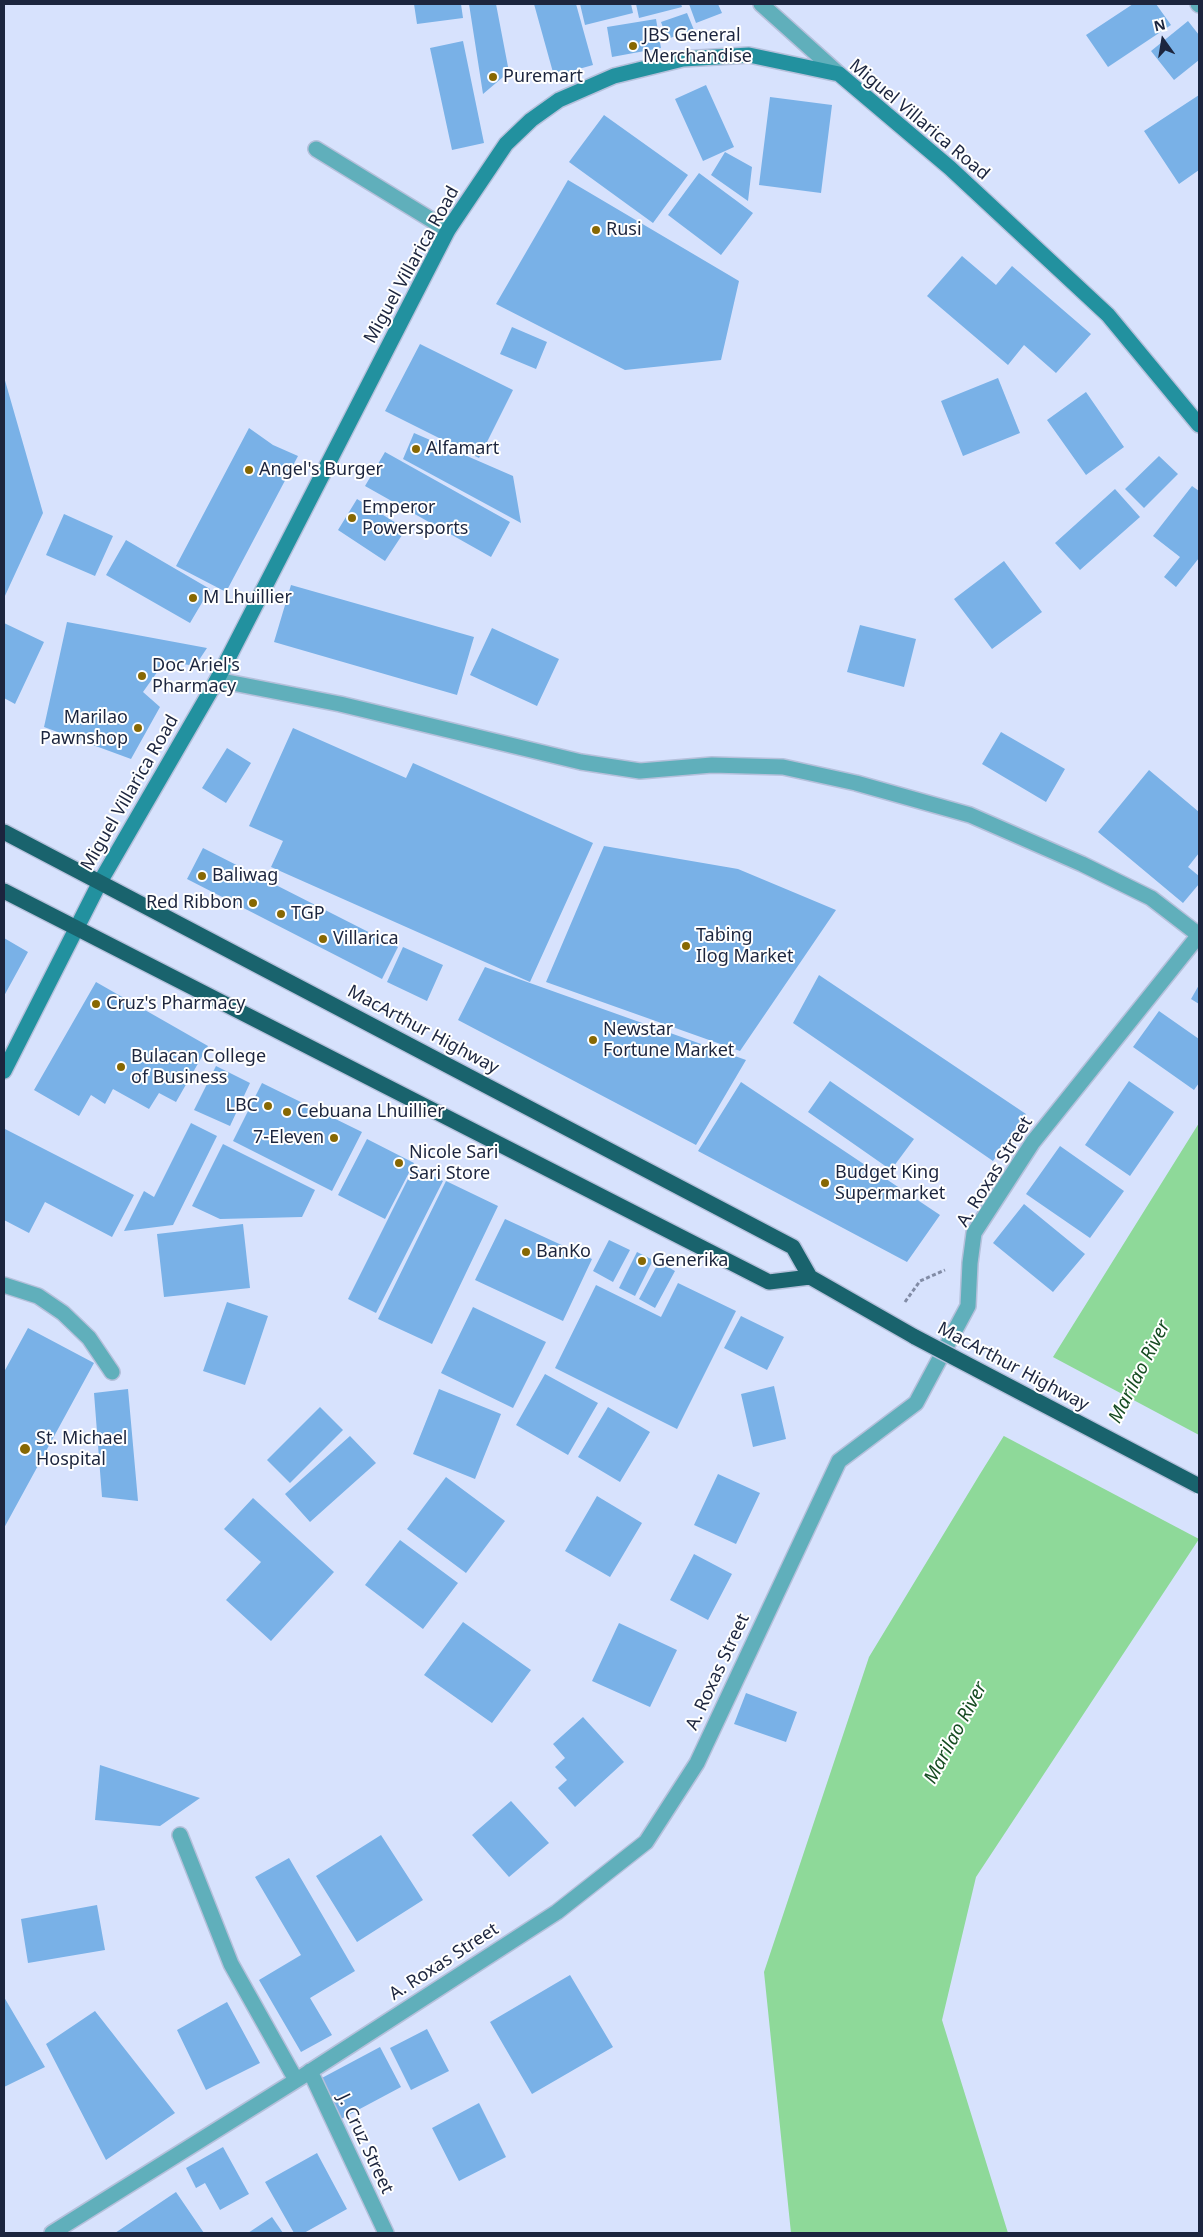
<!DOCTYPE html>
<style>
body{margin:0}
#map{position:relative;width:1203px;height:2237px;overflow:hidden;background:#d7e2fd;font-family:"Noto Sans",sans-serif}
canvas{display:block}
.frame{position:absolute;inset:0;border:5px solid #1c253e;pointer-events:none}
.north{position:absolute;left:1138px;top:15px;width:50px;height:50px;-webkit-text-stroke:4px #fff;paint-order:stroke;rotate:347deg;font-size:14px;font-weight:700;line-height:20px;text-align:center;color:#1c253e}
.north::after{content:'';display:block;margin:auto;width:18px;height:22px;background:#1c253e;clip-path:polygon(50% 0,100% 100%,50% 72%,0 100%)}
</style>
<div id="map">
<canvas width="1203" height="2237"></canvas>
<div class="frame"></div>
<div class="north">N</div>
</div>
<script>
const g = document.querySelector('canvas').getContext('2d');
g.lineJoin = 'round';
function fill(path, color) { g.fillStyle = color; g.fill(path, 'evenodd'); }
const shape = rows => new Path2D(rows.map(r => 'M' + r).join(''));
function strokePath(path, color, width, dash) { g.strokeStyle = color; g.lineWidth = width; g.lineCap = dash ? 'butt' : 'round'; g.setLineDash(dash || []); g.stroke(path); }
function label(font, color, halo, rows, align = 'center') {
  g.font = font + ' "Noto Sans",sans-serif'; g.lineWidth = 4; g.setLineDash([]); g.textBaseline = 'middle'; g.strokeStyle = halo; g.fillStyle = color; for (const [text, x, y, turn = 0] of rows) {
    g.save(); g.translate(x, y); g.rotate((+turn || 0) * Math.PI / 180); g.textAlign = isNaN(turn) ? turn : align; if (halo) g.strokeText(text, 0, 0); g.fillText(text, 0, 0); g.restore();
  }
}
const water = shape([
 [1199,1123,1199,1539,976,1877,942,2020,1008,2233,791,2233,764,1972,869,1657,980,1474]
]);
const pier = shape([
 [1051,1356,1199,1435,1199,1539,1002,1435]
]);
const building = shape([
 [414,4,461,4,463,18,417,24],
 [469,4,496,4,509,72,483,94],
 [534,4,576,4,593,65,554,76],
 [580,4,631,4,633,13,585,25],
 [636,4,681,4,682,7,639,18],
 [689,4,718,4,722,13,696,23],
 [1133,4,1156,4,1171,25,1108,67,1086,35],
 [687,13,694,30,667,39,661,22],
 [656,19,661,48,612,57,607,27],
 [1188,21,1199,35,1199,60,1174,80,1151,51],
 [463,41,484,143,452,150,430,48],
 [706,85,734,147,703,161,675,99],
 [1199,95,1199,170,1179,184,1144,131],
 [770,97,832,105,821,193,759,185],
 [604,115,688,175,653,223,569,162],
 [725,152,752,167,748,201,711,175],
 [699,173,753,213,721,255,668,215],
 [568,180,739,281,721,360,625,370,496,304],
 [962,256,996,285,1012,266,1091,334,1056,373,1024,345,1008,365,927,296],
 [512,327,547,342,536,369,500,354],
 [420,344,513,390,479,458,385,411],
 [4,377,43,513,4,598],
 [998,378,1020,433,963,456,941,401],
 [1086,392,1124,447,1086,475,1047,420],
 [249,428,273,445,298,456,226,592,176,566],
 [414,433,513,476,521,523,403,459],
 [385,452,510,522,491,557,365,486],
 [1159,456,1178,474,1144,508,1125,489],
 [1192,486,1199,491,1199,558,1176,587,1164,577,1180,557,1153,536],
 [1115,489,1140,517,1080,570,1055,543],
 [357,499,406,529,385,561,338,530],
 [64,514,113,536,95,576,46,555],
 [126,540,210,589,190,623,106,575],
 [1004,561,1042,612,992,649,954,599],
 [291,585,474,637,457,695,274,642],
 [67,622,207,648,195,666,165,661,143,692,160,707,131,759,44,727],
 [4,623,44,642,15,704,4,698],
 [860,625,916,639,904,687,847,672],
 [492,628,559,659,537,706,470,675],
 [293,728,406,778,413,763,593,843,530,982,271,867,283,841,249,826],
 [1001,732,1065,769,1046,802,982,764],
 [227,748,251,763,226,803,202,788],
 [1149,770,1199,812,1199,853,1188,867,1199,876,1199,884,1183,903,1098,832],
 [604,846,738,869,836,910,740,1051,546,982],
 [203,848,398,947,382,979,187,879],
 [4,938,28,952,4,996],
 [403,947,443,965,427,1001,387,982],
 [485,967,746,1060,696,1145,458,1020],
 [819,975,1026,1114,993,1161,793,1023],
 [96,982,208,1046,176,1102,159,1093,149,1109,113,1089,105,1104,91,1095,79,1116,34,1090],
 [1199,985,1199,1004,1191,999],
 [1159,1011,1199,1039,1199,1083,1194,1090,1133,1047],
 [216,1066,250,1083,230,1126,194,1110],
 [830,1081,914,1139,891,1170,808,1112],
 [1129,1081,1174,1112,1130,1176,1085,1145],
 [741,1082,940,1215,907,1262,698,1151],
 [262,1083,362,1132,332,1191,233,1141],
 [191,1123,217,1136,173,1225,124,1231,144,1191,154,1197],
 [5,1129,134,1195,112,1237,45,1202,29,1233,4,1220],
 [367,1139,414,1163,385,1219,338,1195],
 [223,1144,315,1190,302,1217,220,1219,192,1206],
 [1060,1146,1124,1191,1090,1238,1026,1194],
 [414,1167,443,1181,376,1313,348,1299],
 [446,1181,498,1206,432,1344,378,1319],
 [1024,1204,1085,1254,1053,1292,993,1243],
 [505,1219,592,1259,563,1321,475,1280],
 [243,1224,250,1288,164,1297,157,1234],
 [609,1240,630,1250,613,1282,593,1271],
 [637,1252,653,1260,635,1296,619,1288],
 [659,1262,675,1271,655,1308,639,1299],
 [678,1283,736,1311,677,1429,555,1368,596,1285,661,1317],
 [227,1302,268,1316,245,1385,203,1371],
 [473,1307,546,1342,513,1408,441,1373],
 [741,1316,784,1337,767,1370,724,1348],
 [28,1328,94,1363,4,1528,4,1372],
 [545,1374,598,1403,568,1455,516,1425],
 [774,1386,786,1439,753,1447,741,1394],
 [128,1389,138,1501,102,1497,94,1393],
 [439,1389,501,1414,475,1479,413,1454],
 [320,1407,343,1430,290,1483,267,1460],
 [608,1407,650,1432,620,1482,578,1457],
 [350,1436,376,1463,310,1522,285,1494],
 [718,1474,760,1493,736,1544,694,1525],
 [446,1477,505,1521,466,1573,407,1529],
 [597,1496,642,1523,610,1577,565,1551],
 [253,1498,334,1572,271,1641,226,1600,261,1562,224,1529],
 [400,1540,458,1583,423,1629,365,1585],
 [694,1554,732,1574,708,1620,670,1600],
 [463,1622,531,1670,492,1723,424,1675],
 [619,1623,677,1650,650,1707,592,1681],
 [746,1693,797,1712,786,1742,734,1724],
 [583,1717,624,1762,575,1807,558,1788,567,1780,555,1767,565,1758,553,1744],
 [100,1765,200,1798,160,1826,95,1820],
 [511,1801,549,1843,509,1877,472,1835],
 [381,1835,423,1900,357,1942,316,1876],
 [289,1858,355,1971,310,1998,332,2035,301,2052,259,1980,301,1955,255,1877],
 [97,1905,105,1950,28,1963,21,1919],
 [570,1975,613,2047,532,2094,490,2022],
 [4,1997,45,2067,4,2087],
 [227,2002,260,2063,206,2090,177,2030],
 [95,2011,175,2113,106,2160,46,2044],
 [427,2029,449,2071,411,2090,390,2048],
 [380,2047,401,2087,341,2119,320,2079],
 [479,2103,506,2157,459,2181,432,2128],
 [223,2147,249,2194,220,2210,205,2183,196,2188,186,2168],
 [317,2153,347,2209,304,2233,294,2233,265,2182],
 [176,2192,204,2233,115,2233],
 [272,2217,283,2233,248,2233]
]);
const path = shape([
 [905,1302,920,1281,945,1270]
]);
const lane = shape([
 [316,149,448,230],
 [217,680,340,704,581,762,640,771,712,765,783,767,856,783,970,815,1082,864,1151,898,1199,935],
 [4,1285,38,1296,63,1313,89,1338,112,1372]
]);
const street = shape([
 [761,4,839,74],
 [1198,4,1199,5],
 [180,1835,231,1964,296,2080],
 [310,2071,386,2233],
 [52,2233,303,2076,557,1912,646,1842,697,1763,839,1461,916,1403,968,1306,970,1263,974,1233,1033,1142,1199,935]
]);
const secondary = shape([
 [4,1071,100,882,217,680,448,230,506,144,531,120,559,100,614,76,683,59,749,55,839,74,950,168,1108,315,1199,425]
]);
const highway = shape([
 [4,832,793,1247,810,1277,915,1337],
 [4,891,769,1282,810,1277]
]);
const highwayBridge = shape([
 [915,1337,1199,1486]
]);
const markers = [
 [633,46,5,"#876803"],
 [493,77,5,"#876803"],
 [596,230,5,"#876803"],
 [416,449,5,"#876803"],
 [249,470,5,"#876803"],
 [352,518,5,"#876803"],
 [193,598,5,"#876803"],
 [142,676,5,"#876803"],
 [138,728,5,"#876803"],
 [202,876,5,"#876803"],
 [253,903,5,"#876803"],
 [281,914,5,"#876803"],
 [323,939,5,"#876803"],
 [686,946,5,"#876803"],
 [96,1004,5,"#876803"],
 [593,1040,5,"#876803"],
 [121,1067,5,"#876803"],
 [268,1106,5,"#876803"],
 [287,1112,5,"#876803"],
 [334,1138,5,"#876803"],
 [399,1163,5,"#876803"],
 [825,1183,5,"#876803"],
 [526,1252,5,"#876803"],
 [642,1261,5,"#876803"],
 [25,1449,6,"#876803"]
];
const poiNames = [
 ["JBS General",643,36],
 ["Merchandise",643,57],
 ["Puremart",503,77],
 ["Rusi",606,230],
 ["Alfamart",426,449],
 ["Angel's Burger",259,470],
 ["Emperor",362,508],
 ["Powersports",362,529],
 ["M Lhuillier",203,598],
 ["Doc Ariel's",152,666],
 ["Pharmacy",152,687],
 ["Marilao",128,718,"right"],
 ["Pawnshop",128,739,"right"],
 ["Baliwag",212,876],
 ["Red Ribbon",243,903,"right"],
 ["TGP",291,914],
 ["Tabing",696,936],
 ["Ilog Market",696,957],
 ["Villarica",333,939],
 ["Cruz's Pharmacy",106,1004],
 ["Newstar",603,1030],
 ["Fortune Market",603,1051],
 ["Bulacan College",131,1057],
 ["of Business",131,1078],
 ["LBC",258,1106,"right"],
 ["Cebuana Lhuillier",297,1112],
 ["7-Eleven",324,1138,"right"],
 ["Nicole Sari",409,1153],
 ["Sari Store",409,1174],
 ["Budget King",835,1173],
 ["Supermarket",835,1194],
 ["BanKo",536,1252],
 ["Generika",652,1261],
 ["St. Michael",36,1439],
 ["Hospital",36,1460]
];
const streetNames = [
 ["Miguel Villarica Road",919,120,40],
 ["Miguel Villarica Road",412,265,-61],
 ["Miguel Villarica Road",130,793,-60],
 ["MacArthur Highway",423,1030,28],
 ["A. Roxas Street",995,1172,-58],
 ["MacArthur Highway",1013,1367,28],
 ["A. Roxas Street",718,1672,-65],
 ["A. Roxas Street",444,1962,-33],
 ["J. Cruz Street",365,2144,65]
];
const waterNames = [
 ["Marilao River",1140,1372,-63],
 ["Marilao River",956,1733,-62]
];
fill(water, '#8ed999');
fill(pier, '#d7e2fd');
fill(building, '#79b1e7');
strokePath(lane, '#b5c0db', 18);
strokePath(street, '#b5c0db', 18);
strokePath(secondary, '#b5c0db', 18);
strokePath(highway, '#b5c0db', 18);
strokePath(path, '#828ca6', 3, [4, 2.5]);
strokePath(lane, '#60afbb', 15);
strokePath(street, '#60afbb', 15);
strokePath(secondary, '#22919f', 15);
strokePath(highway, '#19636d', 15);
strokePath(highwayBridge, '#b5c0db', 18, []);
strokePath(highwayBridge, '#19636d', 15);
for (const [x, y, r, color] of markers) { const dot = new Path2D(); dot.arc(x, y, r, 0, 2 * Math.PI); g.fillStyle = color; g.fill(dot); strokePath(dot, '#fff', 2); }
label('18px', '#1c253e', '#fff', poiNames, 'left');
label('18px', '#1c253e', '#fff', streetNames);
label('italic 19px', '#174c23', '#fff', waterNames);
</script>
